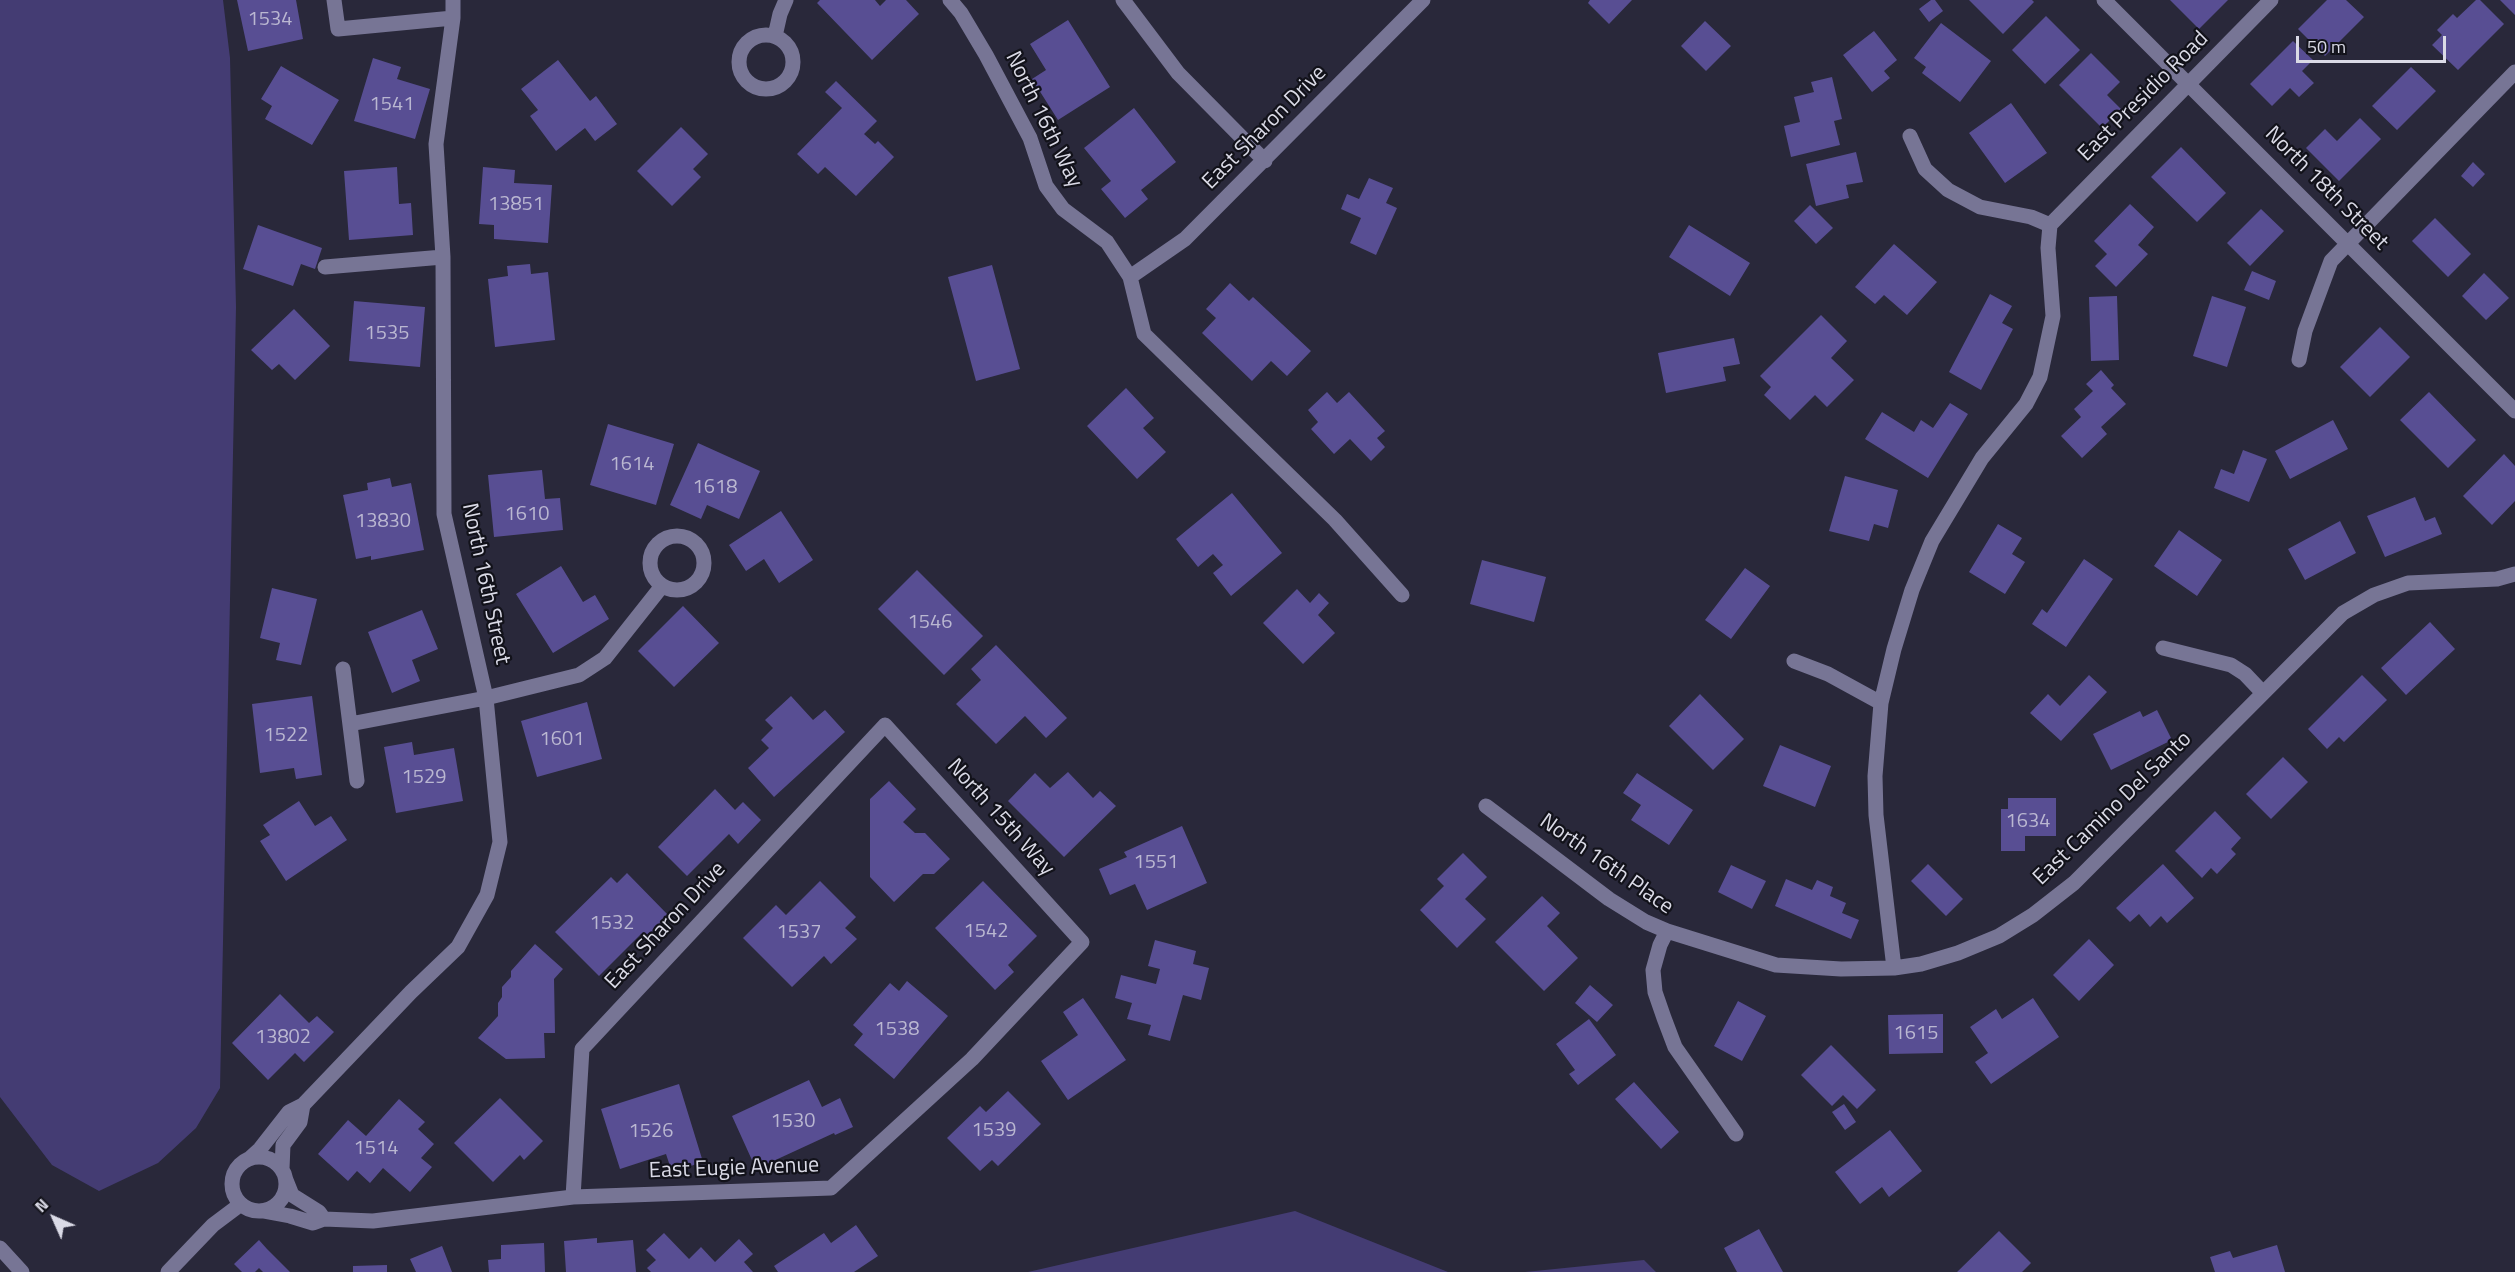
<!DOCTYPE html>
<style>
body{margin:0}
#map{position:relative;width:2515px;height:1272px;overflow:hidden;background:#29283a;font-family:"Titillium Web",sans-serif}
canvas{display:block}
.north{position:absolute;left:24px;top:1188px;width:60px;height:60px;-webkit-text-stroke:4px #12121a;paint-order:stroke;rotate:315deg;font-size:16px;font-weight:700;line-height:24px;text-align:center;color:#dadae6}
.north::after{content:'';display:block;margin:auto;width:21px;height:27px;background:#dadae6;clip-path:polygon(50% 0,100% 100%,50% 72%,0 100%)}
.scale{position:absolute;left:2296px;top:36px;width:150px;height:27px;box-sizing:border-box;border:3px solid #dadae6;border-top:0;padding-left:8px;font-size:18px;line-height:21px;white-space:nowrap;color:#dadae6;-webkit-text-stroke:4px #12121a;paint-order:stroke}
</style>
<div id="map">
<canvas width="2515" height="1272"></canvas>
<div class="north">N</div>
<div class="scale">50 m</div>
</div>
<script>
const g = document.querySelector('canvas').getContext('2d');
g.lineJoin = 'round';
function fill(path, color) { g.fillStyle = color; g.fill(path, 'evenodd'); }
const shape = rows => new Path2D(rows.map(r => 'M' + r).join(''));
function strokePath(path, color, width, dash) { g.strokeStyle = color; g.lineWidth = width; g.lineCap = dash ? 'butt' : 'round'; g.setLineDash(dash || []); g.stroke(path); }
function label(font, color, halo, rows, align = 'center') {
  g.font = font + ' "Titillium Web",sans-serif'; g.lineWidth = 4.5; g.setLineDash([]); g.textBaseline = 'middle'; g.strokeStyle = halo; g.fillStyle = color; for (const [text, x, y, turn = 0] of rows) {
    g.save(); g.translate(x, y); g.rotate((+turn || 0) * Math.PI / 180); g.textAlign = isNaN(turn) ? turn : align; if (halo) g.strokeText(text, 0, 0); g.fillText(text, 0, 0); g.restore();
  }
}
const green = shape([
 [0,0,223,0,230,58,236,307,220,1088,196,1128,158,1163,99,1191,52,1165,0,1097],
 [1295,1211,1448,1272,1028,1272],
 [1644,1260,1656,1272,1525,1272]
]);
const building = shape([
 [237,0,296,0,303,39,248,51],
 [820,0,875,0,880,6,886,0,906,0,919,14,872,60,817,3],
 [1590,0,1632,0,1609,24,1588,3],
 [1931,0,1935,0,1943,11,1929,22,1919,9],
 [1969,0,2032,0,2034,2,2003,34],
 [2170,0,2228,0,2199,29],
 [2327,0,2346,0,2364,17,2325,56,2298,29],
 [2476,0,2480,0,2504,24,2458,70,2432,45,2442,35,2437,30,2453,14,2457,18],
 [2500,0,2515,0,2515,15],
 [2046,16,2080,50,2045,84,2012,50],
 [1068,20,1110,87,1058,120,1032,79,1046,70,1030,44],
 [1705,21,1731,46,1706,71,1681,46],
 [1941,23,1991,61,1960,102,1922,73,1926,67,1914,58],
 [1874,31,1897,60,1884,71,1890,78,1872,92,1843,55],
 [2293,41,2313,60,2302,71,2314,83,2299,97,2290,88,2272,106,2250,84],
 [2091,53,2120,82,2107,95,2121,109,2102,128,2059,85],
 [373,58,401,67,397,79,430,89,415,139,354,121],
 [558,60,590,101,596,96,617,124,595,141,585,128,556,151,530,116,538,110,521,89],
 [281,66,339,100,312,145,265,119,272,106,261,99],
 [2411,67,2436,91,2397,130,2372,106],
 [1832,77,1842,119,1834,121,1840,145,1791,157,1784,126,1800,122,1794,97,1814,92,1811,82],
 [836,81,877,121,864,134,875,144,878,141,894,157,856,196,825,167,818,174,797,154,842,108,825,92],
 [2011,103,2047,153,2005,183,1969,133],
 [1134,108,1176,162,1141,190,1148,199,1125,218,1101,189,1111,181,1084,148],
 [2360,118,2381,139,2339,181,2306,148,2325,129,2337,141],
 [681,127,708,154,693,169,701,177,672,206,637,171],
 [2181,147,2226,193,2197,222,2151,177],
 [1856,152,1863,182,1846,185,1849,198,1816,206,1806,164],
 [2473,162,2485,174,2473,187,2461,176],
 [397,167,399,204,411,203,413,235,349,240,344,171],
 [483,167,515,170,514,183,552,185,548,243,494,239,494,225,479,224],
 [1369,178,1393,188,1386,203,1397,208,1376,255,1350,243,1361,218,1341,209,1347,194,1359,199],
 [2130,204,2154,227,2138,245,2148,254,2116,287,2095,266,2107,254,2094,241],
 [1810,205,1833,228,1816,244,1794,221],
 [2261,209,2284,231,2250,266,2227,243],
 [2435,218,2471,254,2448,277,2412,241],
 [258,225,322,248,315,269,301,264,293,286,243,269],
 [1689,225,1750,263,1730,296,1669,257],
 [1894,244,1937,282,1907,315,1884,295,1875,304,1855,287],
 [530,264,531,274,548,272,555,340,495,347,488,279,508,276,507,266],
 [992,265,1020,369,976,381,948,277],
 [2252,271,2276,281,2269,300,2244,290],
 [2484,273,2509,298,2486,320,2462,296],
 [1230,283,1249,301,1253,297,1311,351,1287,376,1271,361,1252,381,1202,333,1216,318,1206,309],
 [1990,294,2012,306,2002,323,2013,329,1981,390,1949,372],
 [2117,296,2119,360,2091,361,2089,297],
 [2212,296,2246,307,2227,367,2193,356],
 [354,301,425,307,420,367,349,361],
 [294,309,330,346,295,380,279,364,272,370,251,350],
 [1821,315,1847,341,1831,358,1854,380,1827,407,1815,395,1790,420,1764,395,1771,387,1760,376],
 [2380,327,2410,357,2370,397,2340,367],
 [1734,338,1740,364,1723,367,1726,381,1666,393,1658,353],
 [2101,370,2114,385,2111,388,2126,404,2101,427,2107,434,2082,458,2061,436,2081,417,2074,409,2093,391,2086,384],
 [1126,388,1154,418,1143,428,1166,452,1137,479,1087,426],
 [1327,392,1337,403,1349,392,1385,431,1377,438,1385,447,1371,461,1350,439,1334,454,1311,429,1318,422,1308,410],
 [2429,392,2476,440,2448,468,2400,420],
 [1950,403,1968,414,1928,478,1865,439,1882,412,1914,432,1921,420,1933,428],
 [2333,420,2348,449,2290,479,2275,451],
 [608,424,674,444,656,505,590,485],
 [698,443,760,471,739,519,707,505,701,519,670,505],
 [2243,450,2267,459,2249,502,2214,488,2221,469,2234,474],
 [2504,454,2515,466,2515,501,2492,525,2463,496],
 [542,470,545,499,560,498,563,530,494,537,488,475],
 [1845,476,1898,490,1888,528,1874,524,1869,541,1829,531],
 [390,478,392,487,411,483,424,550,371,560,371,556,356,559,343,495,368,490,367,483],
 [1232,493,1282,553,1231,596,1213,573,1223,565,1213,554,1198,567,1176,539],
 [2415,497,2425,521,2435,517,2442,534,2385,557,2367,516],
 [781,511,813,560,779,583,764,559,746,571,729,545],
 [2340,521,2356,553,2305,580,2288,549],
 [1998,524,2022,538,2012,554,2025,562,2005,594,1969,572],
 [2179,530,2222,560,2197,596,2154,566],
 [2084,559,2113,579,2066,647,2032,624,2042,609,2047,613],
 [1482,560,1546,577,1534,622,1470,604],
 [561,566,583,602,595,595,609,619,553,653,516,594],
 [1745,568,1770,586,1731,639,1705,620],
 [917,570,983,636,944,675,878,609],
 [272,588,317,599,301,665,276,660,280,643,260,638],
 [1297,589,1310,603,1319,593,1329,603,1318,615,1335,633,1303,664,1263,623],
 [683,606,719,643,674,687,638,651],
 [422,610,438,649,412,660,420,681,392,693,368,632],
 [2430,622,2455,649,2406,695,2381,668],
 [996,645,1067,718,1046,738,1025,716,996,744,956,704,981,680,971,669],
 [2089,675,2107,692,2061,741,2030,713,2048,694,2060,706],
 [2362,675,2387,700,2344,742,2339,737,2327,749,2308,729],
 [1700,694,1744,739,1713,770,1669,726],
 [312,696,322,775,296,779,294,768,260,773,252,704],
 [791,696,813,720,825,710,845,732,774,797,748,768,769,748,761,740,773,728,765,720],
 [587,702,602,759,537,777,521,721],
 [2157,710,2172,740,2111,770,2093,734,2140,711,2143,717],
 [412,742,414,755,454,748,463,801,396,813,384,747],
 [1780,745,1831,766,1815,807,1763,786],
 [2283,757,2308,782,2271,819,2246,794],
 [1068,772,1093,798,1100,791,1116,806,1064,857,1008,801,1035,773,1050,788],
 [1637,773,1693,810,1669,845,1631,820,1641,805,1623,793],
 [889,781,916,809,903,822,915,833,925,833,950,859,934,874,923,874,894,902,870,877,870,799],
 [715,789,735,810,743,802,761,820,738,844,729,834,687,876,658,847],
 [2008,798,2056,798,2056,836,2025,836,2025,851,2001,851,2001,809,2008,809],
 [299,801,315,826,331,816,347,840,286,881,260,841,270,835,263,825],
 [2215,811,2241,838,2231,849,2236,854,2217,874,2211,868,2202,878,2175,851],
 [1182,826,1207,883,1147,910,1135,884,1110,895,1099,869,1127,857,1124,852],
 [1463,853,1487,877,1465,899,1486,919,1457,948,1420,910,1444,886,1437,879],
 [1928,864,1963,899,1946,916,1911,881],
 [2163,864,2194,898,2167,923,2161,916,2150,927,2139,914,2130,922,2116,908],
 [1731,865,1766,881,1752,909,1718,892],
 [627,873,669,916,646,939,641,934,599,976,555,932,611,877,617,883],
 [1786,879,1812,890,1817,880,1833,887,1830,896,1846,903,1842,913,1859,920,1851,939,1775,906],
 [820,881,856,917,845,928,857,939,831,964,824,956,792,987,743,938,776,905,786,915],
 [983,881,1037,936,1008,965,1014,972,995,990,935,928],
 [1542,896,1560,913,1547,926,1578,958,1544,991,1495,942],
 [2089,939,2114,965,2079,1001,2053,975],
 [1155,940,1196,951,1193,964,1209,968,1201,1000,1183,995,1170,1041,1148,1035,1151,1025,1127,1019,1132,1003,1115,998,1121,975,1156,984,1160,969,1148,966],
 [535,944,563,969,554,979,555,1033,544,1033,545,1058,506,1059,478,1038,498,1016,498,1003,502,997,502,987,511,977,511,971],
 [907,981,948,1016,894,1079,854,1045,863,1034,853,1025,890,983,899,991],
 [1590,985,1613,1005,1597,1022,1575,1003],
 [280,994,309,1023,317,1016,334,1032,304,1062,295,1053,268,1080,232,1043],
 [1083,998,1126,1060,1068,1100,1041,1061,1078,1035,1063,1012],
 [2033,998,2059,1037,1991,1084,1975,1062,1988,1053,1970,1027,1996,1009,2002,1019],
 [1738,1001,1766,1016,1742,1061,1714,1046],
 [1943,1014,1943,1053,1889,1054,1888,1015],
 [1589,1019,1616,1055,1578,1085,1569,1074,1575,1070,1556,1044],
 [1831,1045,1876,1090,1857,1109,1843,1095,1832,1106,1801,1075],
 [809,1080,822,1107,840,1098,853,1127,835,1135,834,1133,756,1169,732,1116],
 [1634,1082,1679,1132,1661,1149,1615,1099],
 [679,1084,703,1162,672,1172,666,1154,620,1169,601,1109],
 [1008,1091,1041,1124,998,1166,992,1160,980,1171,947,1138,980,1106,986,1112],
 [500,1098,543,1141,524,1160,520,1155,493,1182,454,1143],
 [399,1099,425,1122,418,1129,434,1144,421,1158,432,1167,410,1192,383,1168,370,1183,357,1171,348,1181,318,1154,348,1120,366,1136],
 [1844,1104,1856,1122,1845,1130,1832,1112],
 [1890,1130,1922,1171,1889,1197,1882,1187,1860,1204,1835,1172],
 [856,1225,878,1256,854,1272,778,1272,774,1266,824,1233,831,1243],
 [1759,1229,1783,1272,1737,1272,1724,1248],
 [1999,1231,2031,1263,2022,1272,1957,1272],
 [664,1233,689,1259,701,1247,715,1262,739,1239,753,1254,744,1262,753,1272,651,1272,647,1268,656,1260,646,1250],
 [597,1238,597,1243,633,1240,636,1272,566,1272,564,1241],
 [259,1240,267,1249,290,1272,263,1272,259,1268,255,1272,242,1272,234,1264],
 [544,1243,545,1272,489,1272,488,1260,501,1259,501,1245],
 [2277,1245,2285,1272,2215,1272,2210,1257,2230,1251,2233,1258],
 [442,1246,452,1272,416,1272,410,1259],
 [387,1265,387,1272,353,1272,353,1266]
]);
const minor = shape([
 [334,0,338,29,453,18],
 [950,0,961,13,986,55,1030,138,1046,186,1063,209,1107,242,1130,277,1144,334,1335,520,1402,595],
 [1123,0,1178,73,1265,161],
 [2104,0,2515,411],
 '739 62a27 27 0 1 1 54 0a27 27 0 1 1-54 0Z',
 [775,36,780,14,786,0],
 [1910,136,1925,169,1948,190,1980,207,2031,217,2050,225],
 [2050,225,2271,0],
 [325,267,443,257],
 [1130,277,1185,239,1423,0],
 [2299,360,2305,331,2331,261,2515,72],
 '650 563a27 27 0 1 1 54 0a27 27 0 1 1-54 0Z',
 [2163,648,2231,665,2245,674,2263,693],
 [1794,661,1828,674,1881,703],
 [343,669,357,781],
 [350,724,486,698,579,675,605,658,662,586],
 [1486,806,1609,899,1646,922,1667,931,1776,965,1841,969,1894,968,1921,964,1958,953,1999,936,2033,915,2074,883,2343,613,2374,595,2408,583,2497,579,2515,574],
 [1667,931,1660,945,1653,970,1655,992,1664,1018,1675,1047,1736,1134],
 [1894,968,1876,815,1875,776,1881,703,1894,649,1912,590,1932,541,1982,458,2026,404,2040,377,2053,316,2048,248,2050,225],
 '232 1184a27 27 0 1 1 54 0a27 27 0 1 1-54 0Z',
 [249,1159,260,1149,289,1112,303,1105,411,992,458,947,487,895,500,842,486,698,444,514,443,257,436,144,453,18,453,0],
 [282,1169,283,1145,300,1122,303,1105],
 [286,1180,292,1195,319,1212,324,1219],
 [263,1211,290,1216,313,1223,324,1219,373,1221,573,1197,831,1188,972,1059,1082,942,885,725,582,1049,573,1197],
 [0,1248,22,1272],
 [168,1272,213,1225,241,1204]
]);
const numberNames = [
 ["1534",270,20],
 ["1541",392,105],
 ["13851",516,205],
 ["1535",387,334],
 ["1614",632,465],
 ["1618",715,488],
 ["1610",527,515],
 ["13830",383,522],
 ["1546",930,623],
 ["1522",286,736],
 ["1601",562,740],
 ["1529",424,778],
 ["1634",2028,822],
 ["1551",1156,863],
 ["1532",612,924],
 ["1542",986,932],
 ["1537",799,933],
 ["1538",897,1030],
 ["1615",1916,1034],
 ["13802",283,1038],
 ["1530",793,1122],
 ["1539",994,1131],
 ["1526",651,1132],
 ["1514",376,1149]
];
const streetNames = [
 ["East Presidio Road",2144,97,-45],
 ["North 16th Way",1043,120,64],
 ["East Sharon Drive",1265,128,-45],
 ["North 18th Street",2326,189,45],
 ["North 16th Street",485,584,78],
 ["East Camino Del Santo",2113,809,-44],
 ["North 15th Way",1000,818,48],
 ["North 16th Place",1606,865,35],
 ["East Sharon Drive",666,926,-47],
 ["East Eugie Avenue",734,1169,-2]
];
fill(green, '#443c73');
fill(building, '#584e93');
strokePath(minor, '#777595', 15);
label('20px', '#bab7d1', null, numberNames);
label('22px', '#dadae6', '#12121a', streetNames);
</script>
